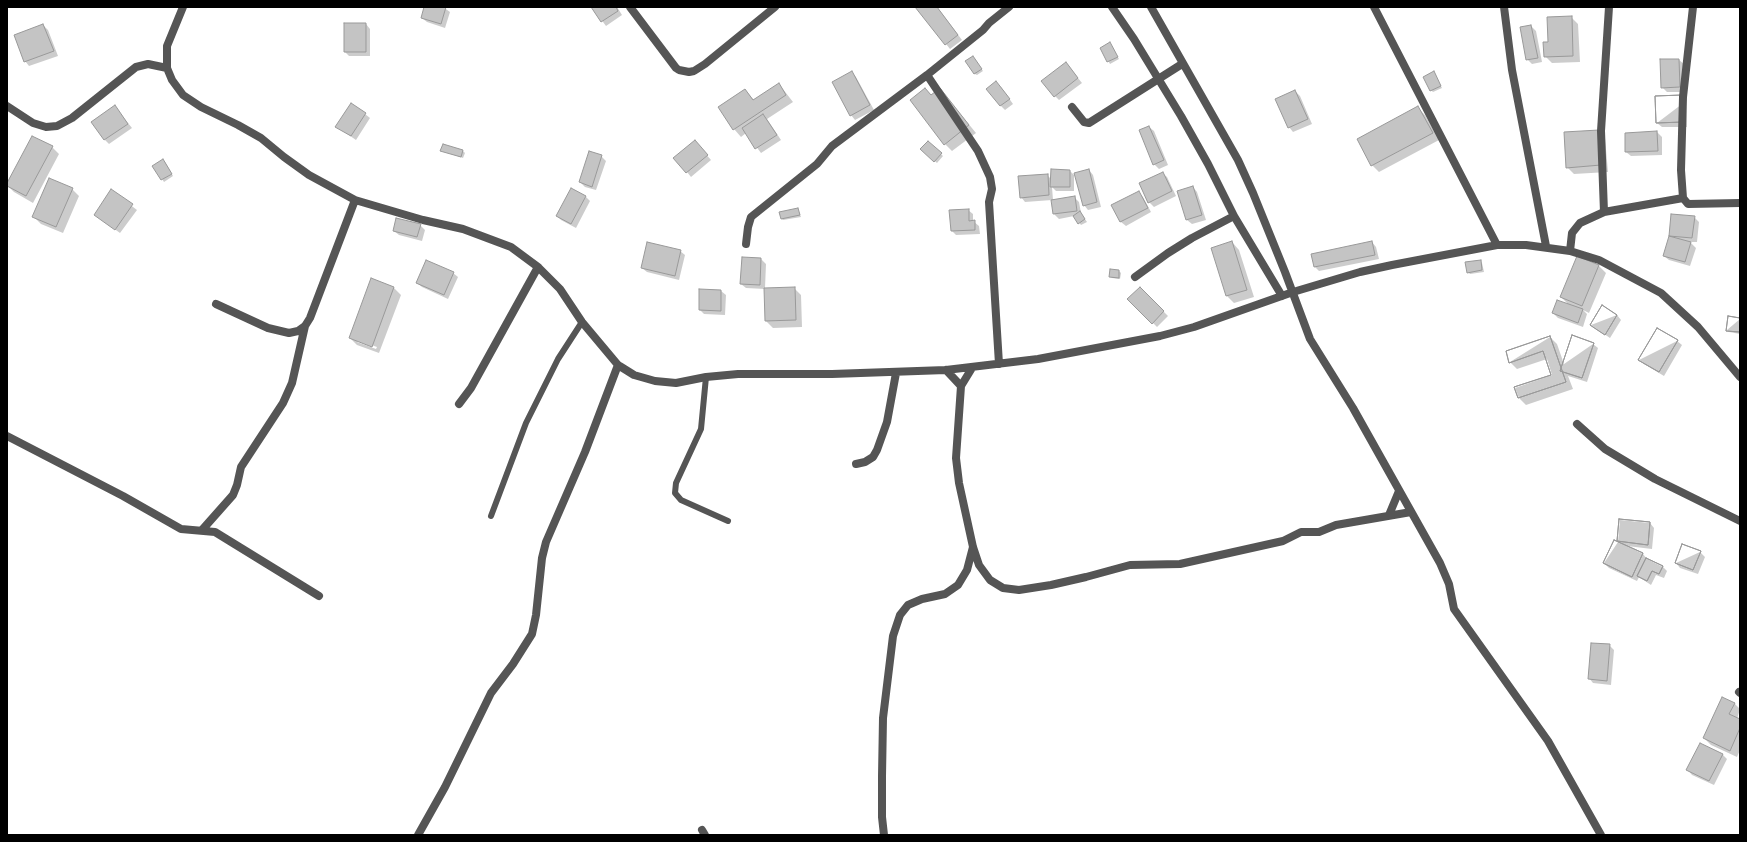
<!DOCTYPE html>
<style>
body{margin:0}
#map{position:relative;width:1747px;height:842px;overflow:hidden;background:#fff;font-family:Montserrat,sans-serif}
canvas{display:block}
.frame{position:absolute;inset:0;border:8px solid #000;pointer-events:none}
</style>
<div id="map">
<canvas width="1747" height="842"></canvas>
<div class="frame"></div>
</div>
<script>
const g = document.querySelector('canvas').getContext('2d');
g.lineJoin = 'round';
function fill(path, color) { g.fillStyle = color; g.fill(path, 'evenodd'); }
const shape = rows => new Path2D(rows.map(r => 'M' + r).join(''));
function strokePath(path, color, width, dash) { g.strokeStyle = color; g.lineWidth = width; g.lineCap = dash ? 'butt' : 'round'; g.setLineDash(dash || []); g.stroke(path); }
const shadow = shape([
 [426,7,443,7,450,12,445,28,427,22,422,18],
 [592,7,617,7,622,15,606,26],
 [917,7,937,7,962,40,950,49],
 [1571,17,1578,24,1580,62,1552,63,1545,56,1549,43],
 [366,24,370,29,370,56,349,56,345,52],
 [43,25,48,30,58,56,29,66,25,61],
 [1531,26,1536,31,1542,62,1532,64,1527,59],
 [1110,44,1119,59,1110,64,1101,48],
 [974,59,983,71,977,75,975,74],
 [1661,60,1679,60,1684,64,1685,92,1667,92,1662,87],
 [1066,63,1082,83,1059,100,1055,96],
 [852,72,856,77,874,110,855,120,851,115],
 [1435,75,1442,88,1433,92,1431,90],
 [779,84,793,102,767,119,781,140,761,153,746,133,741,137,734,129,745,90,754,100],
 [1001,87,1013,104,1005,110,1001,106],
 [925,89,932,96,940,89,976,133,952,151,945,144],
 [1295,91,1300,96,1312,124,1293,132,1289,127],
 [1686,101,1687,127,1662,127,1657,123],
 [115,107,132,128,109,144,105,140],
 [1418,108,1425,115,1439,140,1379,172,1372,165],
 [365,114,370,118,356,140,337,127],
 [1149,127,1154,131,1168,165,1159,169,1154,164],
 [1598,131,1605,138,1608,172,1574,174,1567,167],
 [1657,132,1662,137,1662,155,1631,156,1626,152],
 [928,142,943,156,937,163,921,149],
 [699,146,711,160,691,177,687,172],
 [52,147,59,154,33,203,14,192,7,185],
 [442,151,463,151,465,153,463,158],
 [601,156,606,161,596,190,585,187,580,182],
 [165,162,173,176,164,182,154,166],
 [1089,170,1093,175,1101,207,1088,210,1084,205],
 [1070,171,1074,175,1074,191,1056,191,1052,187,1053,200,1074,197,1079,202,1081,213,1087,222,1081,225,1074,216,1059,219,1054,214,1052,200,1025,202,1021,197,1047,175,1051,179],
 [1162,173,1167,177,1176,196,1154,207,1149,202],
 [1193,187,1197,192,1206,220,1192,224,1187,220,1178,192],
 [72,189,79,196,63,233,41,224,34,217],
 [112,191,137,210,120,233,95,215],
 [1138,192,1143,197,1151,212,1126,226,1121,222,1113,206],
 [586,197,590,201,576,228,561,220,557,216],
 [798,209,801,217,783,220,781,218],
 [968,210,973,214,973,221,979,226,980,234,956,235,952,231],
 [1694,217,1699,222,1697,242,1690,242,1696,248,1690,266,1669,260,1664,256,1670,236],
 [420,225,425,230,422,241,399,235,394,231],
 [1232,242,1239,250,1254,297,1234,303,1227,296],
 [1372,242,1376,247,1379,259,1319,271,1315,267],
 [680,251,685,255,679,280,647,272,642,268],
 [1578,257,1599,266,1606,273,1589,313,1583,310,1587,314,1583,327,1558,318,1553,313,1569,305,1561,297],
 [743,258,761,259,766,264,765,288,794,288,801,295,802,327,773,328,766,321,765,289,746,288,741,284],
 [1480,261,1482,263,1484,272,1470,274,1468,272],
 [1111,270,1119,271,1121,273,1120,279,1112,278,1110,276],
 [453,273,458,277,448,299,422,287,417,283],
 [372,280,394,288,401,295,379,353,357,345,350,338],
 [357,340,377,347,376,349,357,342],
 [1140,288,1168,316,1157,327,1129,299],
 [700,290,721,291,726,295,725,315,704,314,700,310],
 [1617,315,1621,320,1610,338,1591,325],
 [1740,319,1740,334,1729,332,1727,330],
 [1550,337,1557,344,1564,364,1593,344,1598,348,1587,382,1568,376,1573,389,1526,405,1519,398,1515,388,1552,375,1547,359,1517,369,1510,362],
 [1677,341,1682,345,1664,376,1644,364,1639,360],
 [1620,520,1650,523,1654,528,1652,549,1627,546,1643,554,1647,559,1663,567,1667,571,1664,578,1656,575,1651,585,1639,577,1637,581,1609,568,1604,563,1618,542],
 [1700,552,1705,557,1698,574,1680,568,1676,563],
 [1609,645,1614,650,1611,685,1593,683,1589,678],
 [1734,703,1740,709,1737,719,1740,720,1740,750,1737,757,1711,745,1704,738],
 [1722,754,1727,759,1714,785,1692,775,1688,770]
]);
const building = shape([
 [424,7,446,7,441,24,421,18,424,7],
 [591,7,616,7,618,11,601,22,591,7],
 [915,7,937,7,958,35,945,45,915,7],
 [1572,16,1573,56,1544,57,1543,42,1548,42,1547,17,1572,16],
 [344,23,366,23,366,52,344,52,344,23],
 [43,24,54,51,24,62,14,35,43,24],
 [1531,25,1538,58,1526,60,1520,27,1531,25],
 [1110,42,1118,57,1107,62,1100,48,1110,42],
 [973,56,982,69,974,74,965,61,973,56],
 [1660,59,1679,59,1680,87,1661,88,1660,59],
 [1066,62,1078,78,1054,97,1041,81,1066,62],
 [852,71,870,105,850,116,832,82,852,71],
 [1434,71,1441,86,1430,91,1423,77,1434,71],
 [996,81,1010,99,1000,106,986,89,996,81],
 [779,83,786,95,733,130,718,107,745,89,753,100,779,83],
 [925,88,931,95,940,88,969,125,944,145,910,100,925,88],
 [1295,90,1308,119,1288,128,1275,99,1295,90],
 [1682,95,1683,122,1656,123,1655,96,1682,95],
 [1682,95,1683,122,1656,123,1655,96,1682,95],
 [351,103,366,113,351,136,335,127,351,103],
 [115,105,128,124,104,140,91,122,115,105],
 [1418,106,1433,133,1371,166,1357,139,1418,106],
 [763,114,777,135,755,149,742,128,763,114],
 [1149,126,1164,160,1153,165,1139,130,1149,126],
 [1599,130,1601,165,1566,168,1564,132,1599,130],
 [1657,131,1658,151,1625,152,1625,133,1657,131],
 [32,136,53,146,26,196,7,186,7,183,32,136],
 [695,140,708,155,686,173,673,158,695,140],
 [928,141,942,153,934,162,920,149,928,141],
 [443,144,463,150,461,157,440,151,443,144],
 [589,151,602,155,592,187,579,182,589,151],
 [163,159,172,174,161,180,152,166,163,159],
 [1051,169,1070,170,1070,187,1050,187,1051,169],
 [1089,169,1097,202,1083,206,1074,173,1089,169],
 [1163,172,1172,191,1148,203,1139,183,1163,172],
 [1048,174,1049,195,1020,198,1018,176,1048,174],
 [49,178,73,188,56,227,32,217,49,178],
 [1193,186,1202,215,1186,220,1177,191,1193,186],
 [571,188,586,196,571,224,556,216,571,188],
 [111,189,133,204,115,230,94,215,111,189],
 [1139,191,1148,208,1120,222,1111,205,1139,191],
 [1075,196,1077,211,1053,214,1051,200,1075,196],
 [798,208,800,215,781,219,779,212,798,208],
 [969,209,969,221,975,220,975,230,951,231,949,210,969,209],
 [1080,211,1085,219,1078,224,1073,216,1080,211],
 [1671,214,1695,216,1692,238,1669,236,1671,214],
 [396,218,421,224,417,237,393,231,396,218],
 [1669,236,1691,242,1685,262,1663,256,1669,236],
 [1232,241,1247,290,1226,296,1211,248,1232,241],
 [1372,241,1375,255,1314,267,1311,254,1372,241],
 [647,242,681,250,675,276,641,268,647,242],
 [1577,256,1599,265,1582,306,1560,297,1577,256],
 [742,257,761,258,760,285,740,284,742,257],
 [426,260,454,272,444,295,416,283,426,260],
 [1481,260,1482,270,1467,273,1465,262,1481,260],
 [1110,269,1119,270,1119,278,1109,277,1110,269],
 [371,278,394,287,372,347,349,338,371,278],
 [795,287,796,320,765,321,764,288,795,287],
 [1140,287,1164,311,1152,324,1127,299,1140,287],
 [699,289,721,290,721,311,699,310,699,289],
 [1557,300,1583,309,1578,323,1552,313,1557,300],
 [1602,305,1617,315,1605,335,1590,325,1602,305],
 [1602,305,1617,315,1605,335,1590,325,1602,305],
 [1728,316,1740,318,1740,332,1726,331,1728,316],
 [1728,316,1740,318,1740,332,1726,331,1728,316],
 [1657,328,1678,340,1659,372,1638,360,1657,328],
 [1657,328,1678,340,1659,372,1638,360,1657,328],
 [1572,335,1594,343,1582,378,1560,371,1572,335],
 [1572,335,1594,343,1582,378,1560,371,1572,335],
 [1550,336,1566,382,1518,398,1514,387,1551,375,1543,351,1509,363,1506,351,1550,336],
 [1550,336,1566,382,1518,398,1514,387,1551,375,1543,351,1509,363,1506,351,1550,336],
 [1619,519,1650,522,1648,545,1617,541,1619,519],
 [1619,519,1650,522,1648,545,1617,541,1619,519],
 [1614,540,1643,553,1632,577,1603,563,1614,540],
 [1614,540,1643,553,1632,577,1603,563,1614,540],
 [1682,544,1701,551,1693,570,1675,563,1682,544],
 [1682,544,1701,551,1693,570,1675,563,1682,544],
 [1646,558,1663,566,1659,574,1652,571,1647,581,1637,576,1646,558],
 [1646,558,1663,566,1659,574,1652,571,1647,581,1637,576,1646,558],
 [1591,643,1610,644,1607,681,1588,679,1591,643],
 [1722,697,1735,703,1729,714,1740,719,1740,728,1730,751,1703,738,1722,697],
 [1700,743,1723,754,1709,781,1686,770,1700,743]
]);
const lane = shape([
 [706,377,701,429,676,483,675,493,681,500,728,521],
 [491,516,526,423,558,359,582,322]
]);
const street = shape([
 [183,7,167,46,167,68,172,80,183,95,201,107,238,125,261,138,284,157,309,175,355,200,423,220,463,229,511,247,538,267,560,289,582,322,618,365,634,375,655,381,676,383,706,377,738,374,832,374,946,370,1038,359,1160,336,1194,327,1293,292,1360,272,1392,265,1497,245,1526,245,1570,251,1599,260,1661,293,1698,327,1740,377],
 [630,7,676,68,679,70,689,72,694,71,705,64,775,7],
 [1112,7,1134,39,1181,116,1208,164,1234,216,1282,296],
 [1151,7,1238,160,1253,193,1285,272,1310,339,1353,408,1440,563,1449,584,1454,609,1548,741,1601,835],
 [1374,7,1497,245],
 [1504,7,1512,70,1546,246],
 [1693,7,1683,97,1681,170,1683,198,1688,204,1740,203],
 [927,75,978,151,990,177,992,189,989,202,999,364],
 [7,106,33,123,46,127,57,126,72,118,136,67,148,64,167,68],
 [1072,107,1084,122,1089,123,1182,64],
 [1604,212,1601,131,1609,7],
 [746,244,748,227,751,217,817,164,832,146,927,75,983,30,989,23,1009,7],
 [1570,251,1572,233,1580,223,1604,212,1683,198],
 [1135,277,1168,253,1192,238,1234,216],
 [216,304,268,328,289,333,298,331,305,326,310,318,355,200],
 [972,368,961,386,956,458,959,483,973,547,979,565,990,580,1003,588,1019,590,1051,585,1086,577,1130,565,1180,564,1283,541,1301,532,1319,532,1336,525,1411,512],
 [946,370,961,386],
 [459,404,471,388,538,267],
 [1577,424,1605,449,1655,479,1740,521],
 [7,436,123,496,181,529,215,532,319,596],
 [856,464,865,462,873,457,877,450,887,422,896,373],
 [1389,515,1399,491],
 [202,530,233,495,237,485,241,467,283,403,292,383,305,326],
 [1739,692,1740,693],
 [702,830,705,835],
 [418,835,445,787,491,693,513,664,532,634,536,615,542,558,546,542,585,452,618,365],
 [884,835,882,817,882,776,883,718,893,636,900,615,908,605,922,599,945,594,958,585,967,570,973,547]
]);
fill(shadow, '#0003');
fill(building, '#c4c4c4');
strokePath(building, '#999', 1);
strokePath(lane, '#555', 6);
strokePath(street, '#555', 8);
</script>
